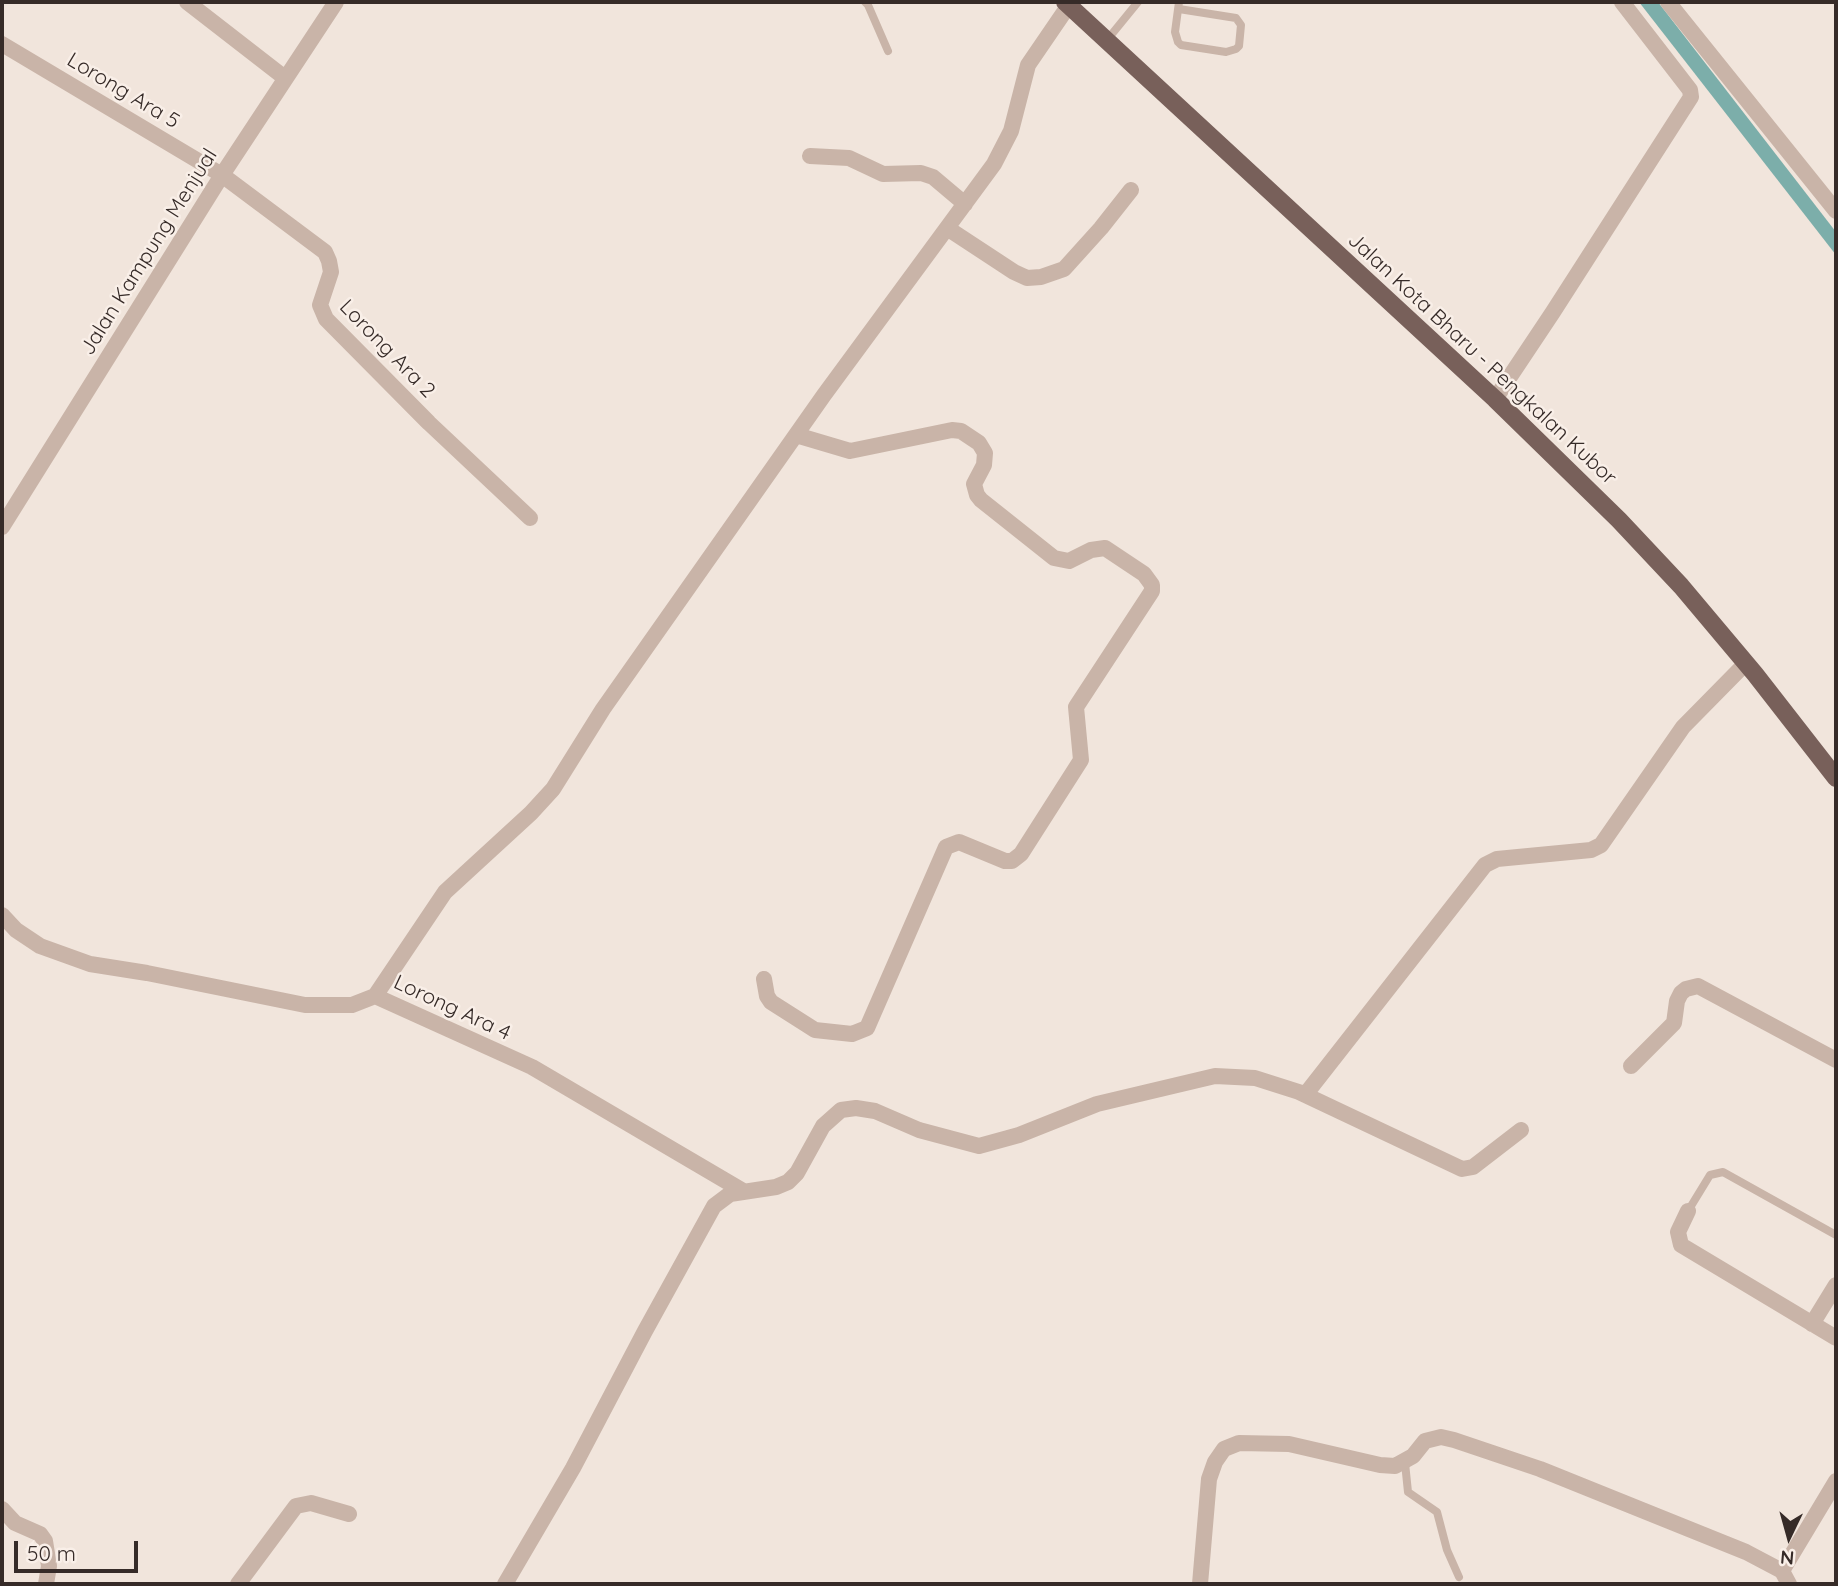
<!DOCTYPE html>
<style>
body{margin:0}
#map{position:relative;width:1838px;height:1586px;overflow:hidden;background:#f1e5dc;font-family:Quicksand,sans-serif}
canvas{display:block}
.frame{position:absolute;inset:0;border:4px solid #362b28;pointer-events:none}
.north{position:absolute;left:1754px;top:1502px;width:70px;height:70px;-webkit-text-stroke:5px #f9efe8;paint-order:stroke;rotate:185deg;font-size:19px;font-weight:700;line-height:28px;text-align:center;color:#362b28}
.north::after{content:'';display:block;margin:auto;width:24px;height:32px;background:#362b28;clip-path:polygon(50% 0,100% 100%,50% 72%,0 100%)}
.scale{position:absolute;left:14px;top:1541px;width:124px;height:32px;box-sizing:border-box;border:4px solid #362b28;border-top:0;padding-left:9px;font-size:21px;line-height:24px;white-space:nowrap;color:#362b28;-webkit-text-stroke:5px #f9efe8;paint-order:stroke}
</style>
<div id="map">
<canvas width="1838" height="1586"></canvas>
<div class="frame"></div>
<div class="north">N</div>
<div class="scale">50 m</div>
</div>
<script>
const g = document.querySelector('canvas').getContext('2d');
g.lineJoin = 'round';
function fill(path, color) { g.fillStyle = color; g.fill(path, 'evenodd'); }
const shape = rows => new Path2D(rows.map(r => 'M' + r).join(''));
function strokePath(path, color, width, dash) { g.strokeStyle = color; g.lineWidth = width; g.lineCap = dash ? 'butt' : 'round'; g.setLineDash(dash || []); g.stroke(path); }
function label(font, color, halo, rows, align = 'center') {
  g.font = font + ' Quicksand,sans-serif'; g.lineWidth = 5; g.setLineDash([]); g.textBaseline = 'middle'; g.strokeStyle = halo; g.fillStyle = color; for (const [text, x, y, turn = 0] of rows) {
    g.save(); g.translate(x, y); g.rotate((+turn || 0) * Math.PI / 180); g.textAlign = isNaN(turn) ? turn : align; if (halo) g.strokeText(text, 0, 0); g.fillText(text, 0, 0); g.restore();
  }
}
const water = shape([
 [1639,2,1658,2,1836,232,1836,255]
]);
const service = shape([
 [865,2,868,5,888,51],
 [1179,9,1236,18,1241,25,1239,46,1236,49,1226,52,1181,45,1178,42,1175,32,1179,2],
 [1107,40,1138,2],
 [1688,1211,1710,1175,1723,1172,1836,1235],
 [1405,1463,1408,1492,1437,1512,1447,1550,1459,1577]
]);
const minor = shape([
 [187,2,285,78],
 [1668,2,1836,211],
 [2,44,222,175,325,252,329,261,331,272,320,305,326,319,429,423,530,518],
 [810,156,849,158,883,174,921,173,933,177,965,204],
 [947,228,1014,272,1027,278,1041,277,1064,269,1101,228,1131,190],
 [1495,399,1553,312,1691,97,1690,90,1622,2],
 [2,527,222,175,336,2],
 [2,915,16,930,40,946,90,964,147,973,305,1005,352,1005,375,996,532,1067,743,1191],
 [764,979,767,996,771,1002,815,1030,852,1034,867,1028,946,847,959,842,1005,861,1012,861,1021,854,1081,760,1076,707,1152,591,1152,585,1144,574,1105,548,1091,550,1069,561,1054,558,981,500,977,495,974,484,984,465,985,453,979,443,961,431,952,430,850,451,796,435],
 [375,996,445,892,531,813,553,789,603,709,824,395,994,164,1011,131,1028,65,1069,5],
 [1631,1066,1674,1023,1677,1001,1681,993,1686,989,1698,986,1836,1060],
 [1305,1095,1485,865,1497,859,1591,850,1601,845,1683,727,1746,663],
 [1688,1211,1678,1232,1681,1245,1836,1338],
 [1812,1324,1836,1285],
 [2,1509,15,1523,40,1534,45,1541,49,1566,46,1584],
 [1782,1571,1836,1481],
 [238,1584,296,1506,311,1503,349,1514],
 [505,1584,573,1468,645,1331,714,1206,730,1194,776,1187,788,1182,797,1173,823,1126,841,1110,856,1108,875,1111,919,1130,979,1146,1019,1135,1097,1104,1215,1076,1255,1078,1299,1092,1462,1169,1473,1167,1521,1130],
 [1200,1584,1209,1479,1215,1462,1224,1449,1239,1443,1289,1444,1380,1465,1395,1466,1413,1456,1425,1441,1441,1437,1454,1440,1540,1469,1746,1552,1782,1571,1789,1584]
]);
const primary = shape([
 [1065,2,1495,399,1619,520,1681,586,1755,674,1836,778]
]);
const streetNames = [
 ["Lorong Ara 5",123,91,31],
 ["Jalan Kampung Menjual",149,252,-58],
 ["Lorong Ara 2",387,349,46],
 ["Jalan Kota Bharu - Pengkalan Kubor",1482,359,43],
 ["Lorong Ara 4",452,1008,25]
];
fill(water, '#7caeaa');
strokePath(service, '#c9b4a8', 8);
strokePath(minor, '#c9b4a8', 16);
strokePath(primary, '#78605a', 18);
label('21px', '#362b28', '#f9efe8', streetNames);
</script>
